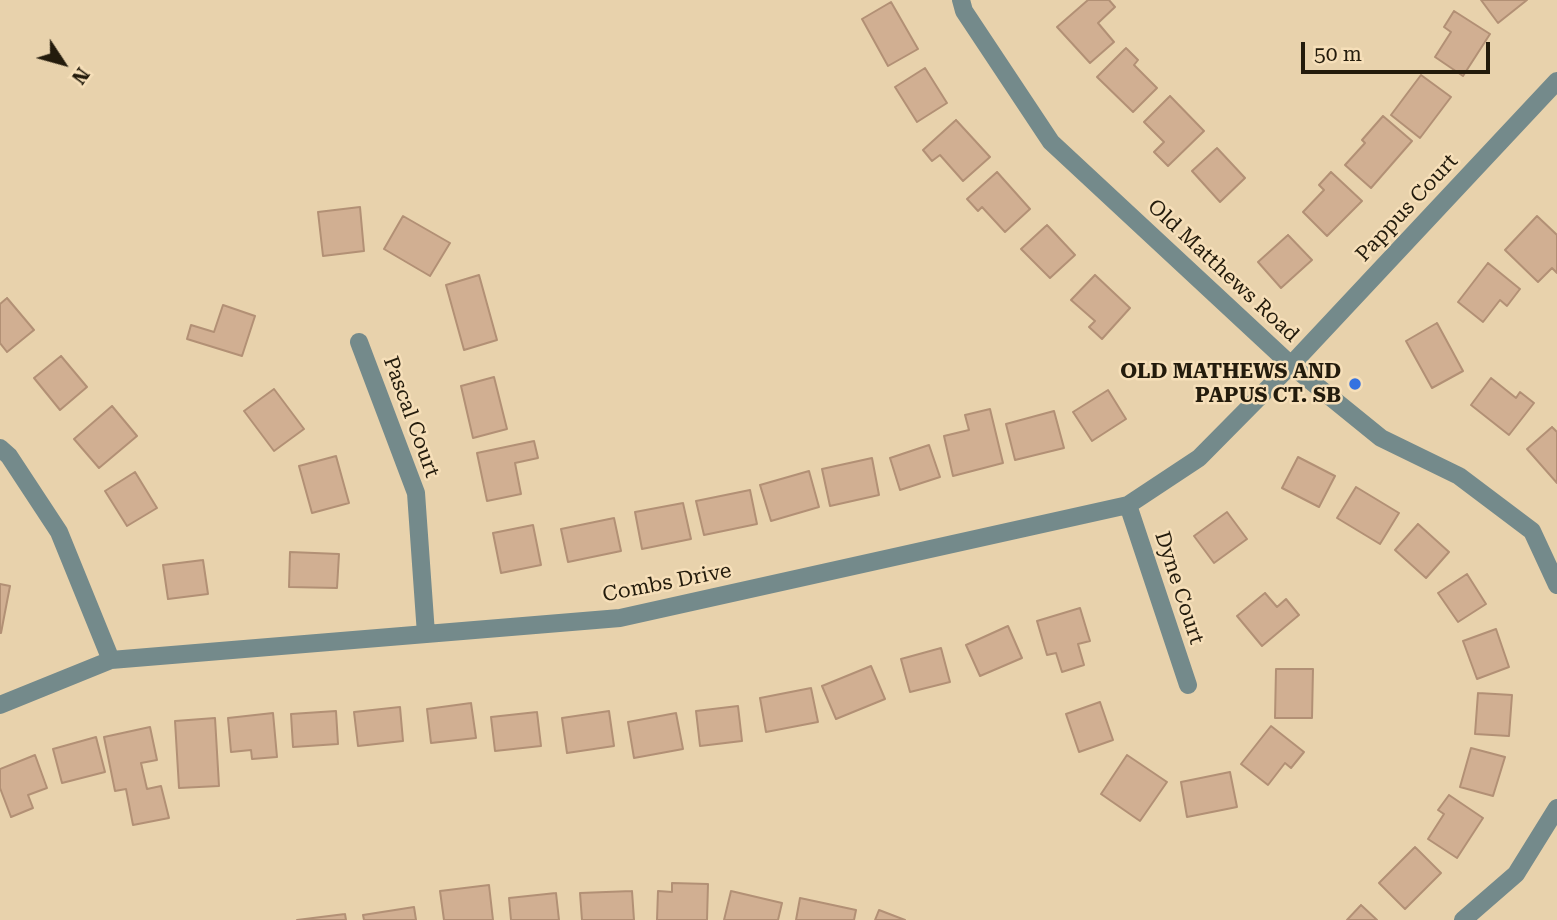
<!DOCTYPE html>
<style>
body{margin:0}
#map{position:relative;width:1557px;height:920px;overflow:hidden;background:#e8d2ac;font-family:"Roboto Serif",serif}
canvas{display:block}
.north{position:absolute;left:28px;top:28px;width:70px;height:70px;-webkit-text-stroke:5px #f6dfb9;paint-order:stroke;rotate:126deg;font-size:19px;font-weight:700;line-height:28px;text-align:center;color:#231b0c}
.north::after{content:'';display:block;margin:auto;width:24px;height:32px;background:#231b0c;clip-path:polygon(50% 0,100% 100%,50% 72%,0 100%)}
.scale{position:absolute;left:1301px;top:42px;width:189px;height:32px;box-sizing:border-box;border:4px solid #231b0c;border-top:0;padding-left:9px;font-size:21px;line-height:24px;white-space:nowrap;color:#231b0c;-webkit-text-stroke:5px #f6dfb9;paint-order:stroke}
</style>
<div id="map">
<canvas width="1557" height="920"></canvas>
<div class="north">N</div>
<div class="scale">50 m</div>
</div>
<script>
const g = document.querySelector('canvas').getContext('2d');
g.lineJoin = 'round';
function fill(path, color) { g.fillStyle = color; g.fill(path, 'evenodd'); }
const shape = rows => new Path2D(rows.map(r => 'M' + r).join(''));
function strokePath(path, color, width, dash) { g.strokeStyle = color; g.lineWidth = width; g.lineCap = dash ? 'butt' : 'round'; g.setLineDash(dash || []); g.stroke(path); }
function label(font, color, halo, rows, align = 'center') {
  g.font = font + ' "Roboto Serif",serif'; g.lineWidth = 5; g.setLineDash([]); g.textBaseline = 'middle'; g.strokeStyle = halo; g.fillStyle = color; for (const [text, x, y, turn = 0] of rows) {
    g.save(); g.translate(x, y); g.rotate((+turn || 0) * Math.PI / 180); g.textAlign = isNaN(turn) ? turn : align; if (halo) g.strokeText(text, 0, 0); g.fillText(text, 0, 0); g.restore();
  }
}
const building = shape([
 [1088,0,1109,0,1115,7,1098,23,1114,42,1090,63,1057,27,1088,0],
 [1481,0,1527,0,1498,23,1481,0],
 [891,2,918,49,888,66,862,19,891,2],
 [1454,11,1490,34,1463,76,1435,57,1451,32,1444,27,1454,11],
 [1126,48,1138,60,1134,65,1157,88,1133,112,1097,77,1126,48],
 [925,68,947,103,917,122,895,87,925,68],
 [1421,75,1451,97,1420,138,1391,115,1421,75],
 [1170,96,1204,131,1168,166,1154,152,1164,142,1144,122,1170,96],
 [1383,116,1412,141,1371,188,1345,165,1365,143,1362,140,1383,116],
 [956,120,990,157,963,181,940,155,932,161,923,150,956,120],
 [1217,148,1245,178,1220,202,1192,171,1217,148],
 [997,172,1030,209,1005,232,982,207,978,211,967,199,997,172],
 [1331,172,1362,201,1327,236,1303,212,1324,190,1319,185,1331,172],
 [360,207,364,251,323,256,318,212,360,207],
 [403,216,450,243,430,276,384,249,403,216],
 [1537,216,1557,235,1557,273,1552,268,1538,282,1505,250,1537,216],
 [1047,225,1075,255,1050,278,1021,249,1047,225],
 [1288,235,1312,260,1281,288,1258,262,1288,235],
 [1488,263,1520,289,1507,306,1500,300,1483,322,1458,302,1488,263],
 [479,275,497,340,464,350,446,285,479,275],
 [1095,275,1130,308,1102,339,1089,327,1095,321,1071,300,1095,275],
 [7,298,34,330,7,352,0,343,0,304,7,298],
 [223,305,255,316,242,356,187,339,191,325,214,332,223,305],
 [1437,323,1463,371,1432,388,1406,341,1437,323],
 [61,356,87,387,60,410,34,378,61,356],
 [494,377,507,429,473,438,461,386,494,377],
 [1491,378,1516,398,1520,392,1534,403,1509,435,1471,405,1491,378],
 [274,389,304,429,274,451,244,411,274,389],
 [1108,390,1126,419,1092,441,1073,412,1108,390],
 [112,406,137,436,99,468,74,439,112,406],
 [990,409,1003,463,953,476,944,436,969,430,965,415,990,409],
 [1054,411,1064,448,1015,460,1006,424,1054,411],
 [1552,427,1557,432,1557,483,1527,449,1552,427],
 [534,441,538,458,515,463,521,494,487,501,477,453,534,441],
 [929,445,940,477,900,490,890,458,929,445],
 [336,456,349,503,312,513,299,466,336,456],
 [1298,457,1335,476,1319,507,1282,488,1298,457],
 [872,458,879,495,830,506,822,469,872,458],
 [809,471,819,507,771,521,760,485,809,471],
 [135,472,157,508,127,526,105,491,135,472],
 [1356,487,1399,513,1380,544,1337,518,1356,487],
 [750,490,757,524,704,535,696,501,750,490],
 [683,503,691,539,642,549,635,512,683,503],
 [1227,512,1247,539,1214,563,1194,536,1227,512],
 [614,518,621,551,568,562,561,529,614,518],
 [1418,524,1449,552,1426,578,1395,550,1418,524],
 [533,525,541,565,501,573,493,533,533,525],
 [290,552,339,554,337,588,289,587,290,552],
 [203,560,208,594,168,599,163,565,203,560],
 [1467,574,1486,604,1458,622,1438,593,1467,574],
 [0,584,10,586,1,633,0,633,0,584],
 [1265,593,1277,607,1286,599,1299,615,1262,646,1237,616,1265,593],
 [1080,608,1090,641,1078,644,1084,665,1062,672,1056,653,1047,655,1037,621,1080,608],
 [1008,626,1022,658,980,676,966,645,1008,626],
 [1496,629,1509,667,1477,679,1463,641,1496,629],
 [941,648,950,682,910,692,901,659,941,648],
 [871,666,885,699,836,719,822,686,871,666],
 [1276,669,1313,669,1312,718,1275,718,1276,669],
 [811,688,818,722,766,732,760,698,811,688],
 [1478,693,1512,695,1509,736,1475,734,1478,693],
 [1100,702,1113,740,1079,752,1066,714,1100,702],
 [471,703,476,738,431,743,427,709,471,703],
 [738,706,742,741,700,746,696,711,738,706],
 [400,707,403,741,358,746,354,712,400,707],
 [336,711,338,744,293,747,291,714,336,711],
 [609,711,614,746,567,753,562,718,609,711],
 [537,712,541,746,495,751,491,717,537,712],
 [273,713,277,757,252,759,251,750,231,752,228,718,273,713],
 [676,713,683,749,634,758,628,722,676,713],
 [215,718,219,786,179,788,175,721,215,718],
 [1271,726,1304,752,1291,768,1285,763,1268,785,1241,764,1271,726],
 [150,727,157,760,141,763,147,789,161,786,169,818,133,825,126,789,115,791,104,737,150,727],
 [96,737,105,772,62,783,53,749,96,737],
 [1471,748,1505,757,1493,796,1460,787,1471,748],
 [35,755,47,788,28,795,33,808,11,817,0,788,0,769,35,755],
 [1127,755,1167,782,1140,821,1101,794,1127,755],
 [1230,772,1237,807,1187,817,1181,782,1230,772],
 [1449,795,1483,818,1457,858,1428,839,1444,814,1438,810,1449,795],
 [1415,847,1441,873,1405,909,1379,883,1415,847],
 [672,883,708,884,707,920,657,920,658,891,672,892,672,883],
 [489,885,493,920,444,920,440,891,489,885],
 [632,891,634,920,582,920,580,893,632,891],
 [731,891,782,903,778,920,724,920,731,891],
 [556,893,559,920,511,920,509,898,556,893],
 [800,898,856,910,854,920,796,920,800,898],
 [1361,905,1377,920,1347,920,1361,905],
 [414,907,416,920,364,920,363,915,414,907],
 [879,910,905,920,875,920,879,910],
 [345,914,346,920,297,920,345,914]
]);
const minor = shape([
 [961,0,964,11,1051,142,1291,365,1381,438,1459,476,1532,531,1557,585],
 [359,342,416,493,426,634],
 [0,448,9,456,59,532,111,660],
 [1128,505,1188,685],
 [0,705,111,660,620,618,1128,505,1199,458,1291,365,1557,81],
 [1463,920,1516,874,1557,808]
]);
const markers = [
 [1355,384,7,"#3472e0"]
];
const streetNames = [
 ["Pappus Court",1407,208,-47],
 ["Old Matthews Road",1223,271,43],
 ["Pascal Court",411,417,70],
 ["Combs Drive",667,583,-11],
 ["Dyne Court",1179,588,72]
];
const poiNames = [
 ["OLD MATHEWS AND",1341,372],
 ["PAPUS CT. SB",1341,396]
];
fill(building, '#d1af92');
strokePath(building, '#b29075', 2);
strokePath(minor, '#748a8b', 18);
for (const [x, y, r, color] of markers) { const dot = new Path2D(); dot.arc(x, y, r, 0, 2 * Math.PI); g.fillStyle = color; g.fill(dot); strokePath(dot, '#f6dfb9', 2.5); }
label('21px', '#231b0c', '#f6dfb9', streetNames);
label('bold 21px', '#231b0c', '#f6dfb9', poiNames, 'right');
</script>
